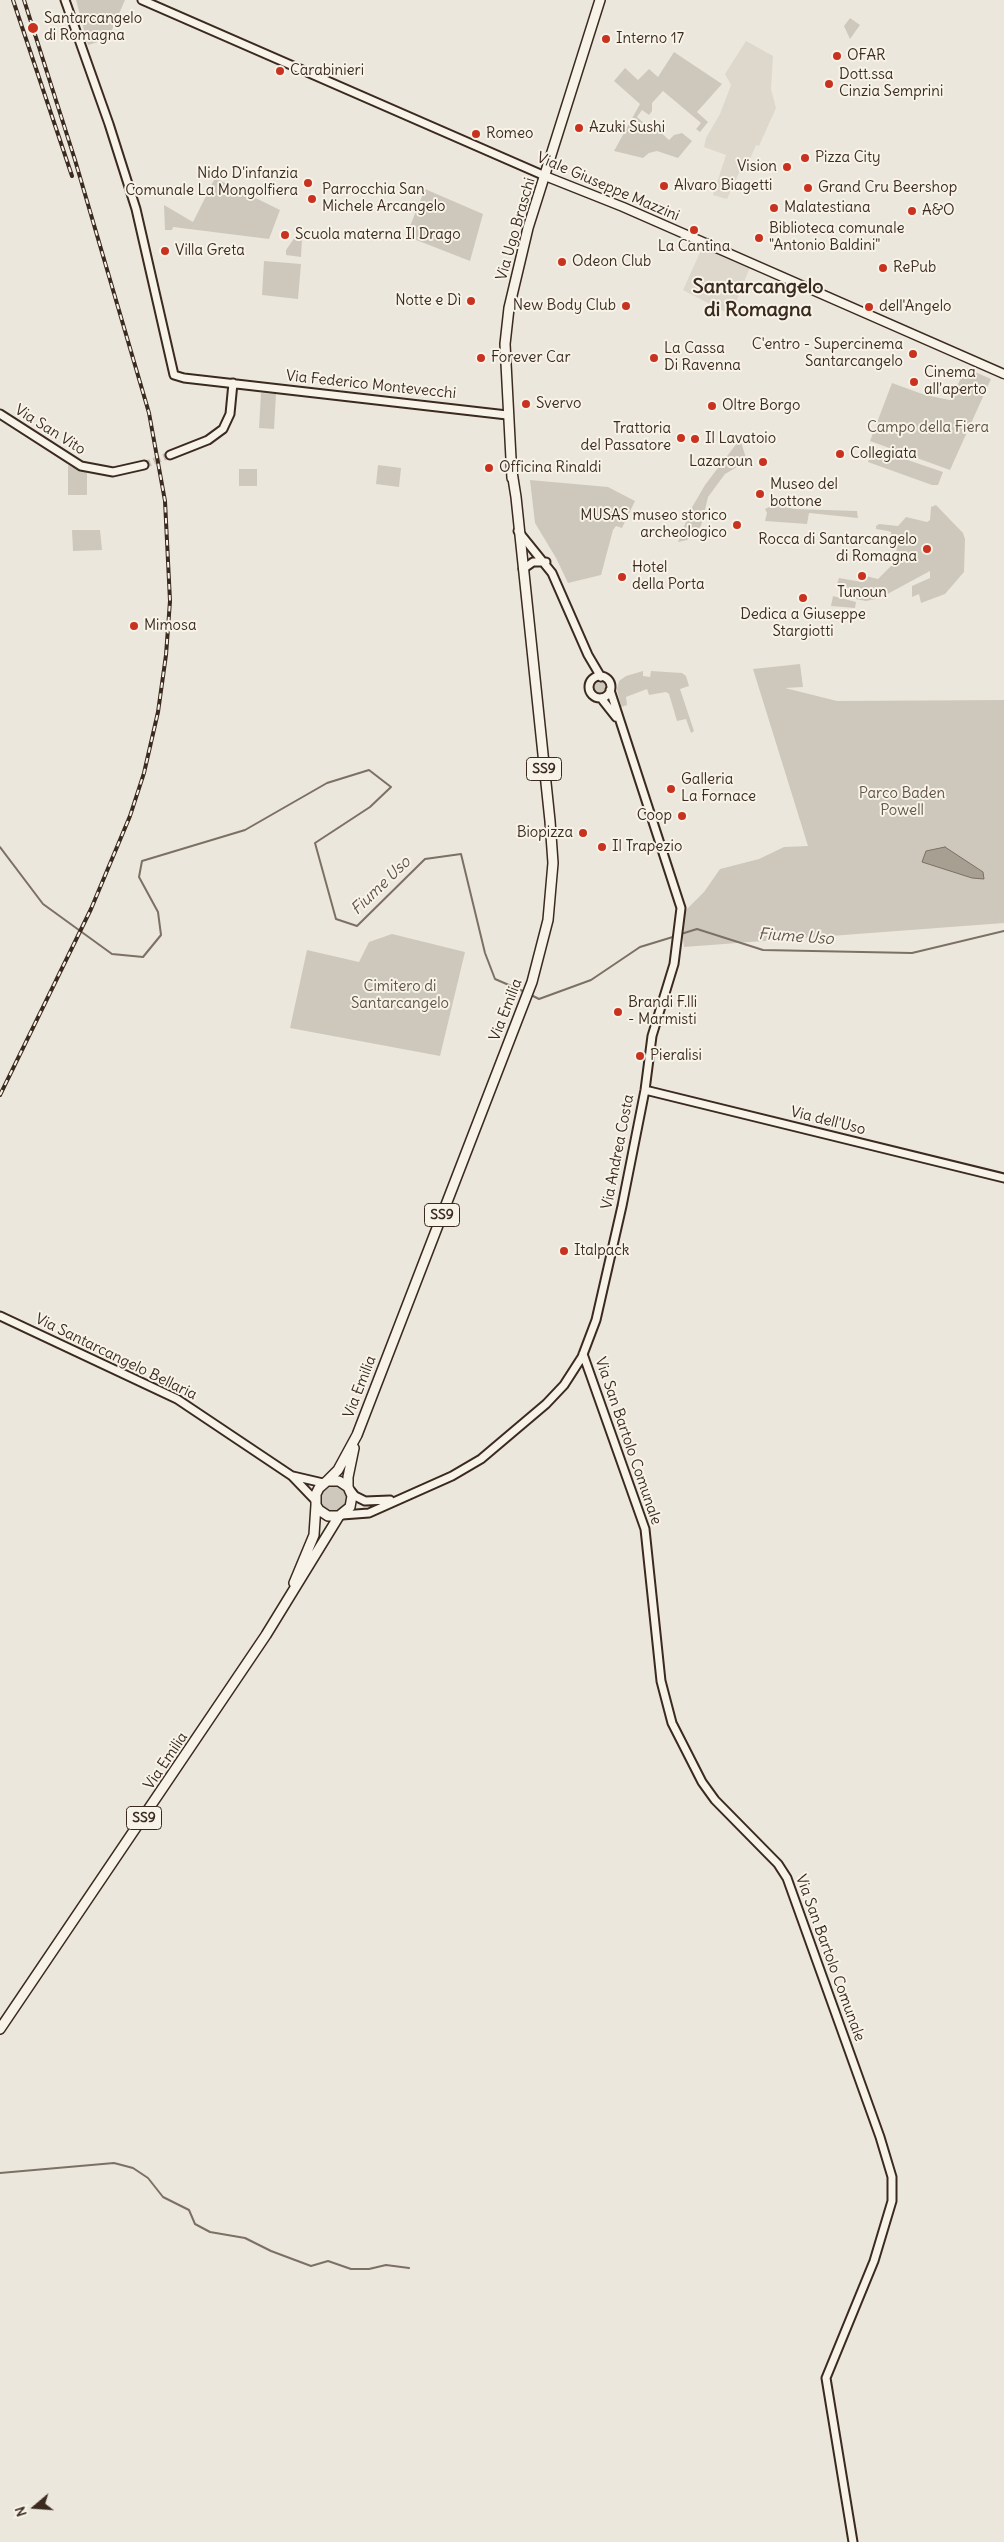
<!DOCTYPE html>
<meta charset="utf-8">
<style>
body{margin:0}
#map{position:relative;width:1004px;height:2542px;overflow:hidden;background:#ece7dc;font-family:Delius,sans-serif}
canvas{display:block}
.north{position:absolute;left:10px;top:2482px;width:50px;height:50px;-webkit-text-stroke:4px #f7f3e8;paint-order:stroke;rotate:252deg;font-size:14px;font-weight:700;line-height:20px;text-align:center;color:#3b2a1e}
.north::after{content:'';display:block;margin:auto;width:18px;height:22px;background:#3b2a1e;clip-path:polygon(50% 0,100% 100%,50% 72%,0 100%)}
</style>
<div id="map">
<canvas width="1004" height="2542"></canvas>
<div class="north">N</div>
</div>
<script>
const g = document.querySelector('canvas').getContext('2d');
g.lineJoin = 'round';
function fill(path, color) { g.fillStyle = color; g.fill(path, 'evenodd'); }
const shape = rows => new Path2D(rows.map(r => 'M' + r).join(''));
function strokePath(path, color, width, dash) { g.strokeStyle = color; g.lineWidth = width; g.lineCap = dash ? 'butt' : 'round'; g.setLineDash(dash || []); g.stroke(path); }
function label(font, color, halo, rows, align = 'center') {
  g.font = font + ' Delius,sans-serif'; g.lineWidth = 4; g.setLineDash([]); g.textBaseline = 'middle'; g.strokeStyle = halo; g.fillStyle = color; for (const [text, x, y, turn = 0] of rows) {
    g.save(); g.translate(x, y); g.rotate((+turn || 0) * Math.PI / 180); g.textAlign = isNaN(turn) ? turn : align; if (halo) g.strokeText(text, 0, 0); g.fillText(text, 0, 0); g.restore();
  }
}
const built = shape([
 [746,41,773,56,771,89,776,108,759,146,756,145,749,161,745,160,727,199,713,195,726,155,704,147,706,138,720,114,731,85,725,74],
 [703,246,750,267,731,315,683,290]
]);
const green = shape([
 [76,0,125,0,108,39,88,45],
 [850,18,860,25,850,39,844,26],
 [674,52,722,84,697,112,708,122,700,132,696,129,701,123,663,91,652,103,652,111,649,115,642,110,637,117,653,131,656,128,669,140,674,135,682,133,692,141,678,158,657,151,649,153,643,158,614,151,640,104,614,81,625,68,638,80,649,69,658,77],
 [215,178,280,210,269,239,173,227,172,230,165,230,164,205,193,222],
 [425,189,483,214,470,261,406,236],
 [295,237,302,239,301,257,286,255,286,250],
 [264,261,301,264,298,299,262,295],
 [966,368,991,379,950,470,870,441,892,383,925,395,950,400],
 [261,393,276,394,274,429,259,428],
 [740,439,747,461,725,474,708,497,701,526,687,540,678,542,691,509,705,485],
 [872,448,943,472,938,485,932,485,868,462],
 [68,465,87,473,87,495,68,495],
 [378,465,401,468,399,487,376,484],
 [239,469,257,469,257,486,239,486],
 [530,480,608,487,635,501,622,528,616,526,613,530,601,575,568,583,556,558,535,523],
 [773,505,795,509,857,511,858,518,809,513,807,524,765,521,767,513,765,509],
 [936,505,963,533,965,539,964,572,945,594,921,603,919,594,912,597,912,586,930,578,930,571,880,598,866,601,841,596,843,589,836,587,839,578,862,582,866,576,878,579,895,562,898,539,891,535,891,532,888,531,876,529,876,526,879,524,898,526,906,517,927,522,930,520,931,507],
 [72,530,100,530,102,550,73,551],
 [833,596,856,602,855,608,831,606],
 [800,664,803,687,785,688,837,701,1004,700,1004,923,684,947,680,916,704,892,720,869,759,859,784,847,808,846,753,669],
 [643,671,643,676,650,677,651,671,682,673,686,676,689,686,680,689,694,731,691,733,686,719,677,721,669,694,666,692,649,695,647,689,626,697,627,705,621,707,617,689,619,681,626,676],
 '593 687a7 7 0 1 1 14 0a7 7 0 1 1-14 0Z',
 [392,934,465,952,440,1056,290,1028,307,950,359,962,369,942],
 '320 1499a14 14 0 1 1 28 0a14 14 0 1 1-28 0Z'
]);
const water = shape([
 [945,847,983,872,984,879,972,878,922,862,926,851,945,847]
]);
const stream = shape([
 [0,847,43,904,112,954,143,957,161,935,158,912,139,877,142,861,245,830,327,783,369,770,391,787,370,807,315,843,336,919,357,926,425,859,461,854,485,953,495,979,525,992],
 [681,934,697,929,763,950,912,953,1004,931],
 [529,994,539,999,591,980,640,947,676,936],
 [0,2173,114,2163,133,2168,148,2178,163,2197,189,2210,195,2224,210,2232,245,2238,271,2251,311,2266,328,2261,351,2269,369,2269,386,2265,409,2268]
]);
const tertiaryTunnel = shape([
 [144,465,170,455]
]);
const tertiary = shape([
 [65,0,109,124,136,209,174,375,184,378,507,415],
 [142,0,545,176],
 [0,414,81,466,113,472,144,465],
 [170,455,208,440,223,429,230,414,233,383],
 [518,531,552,573,588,655,601,677],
 [523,569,533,562,546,562],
 '589 687a11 11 0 1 1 22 0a11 11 0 1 1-22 0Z',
 [601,698,616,717],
 [645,1090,1004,1178],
 [0,1316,177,1399,292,1476,315,1500],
 [583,1354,645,1529,661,1681,672,1723,702,1782,715,1800,778,1864,787,1878,880,2137,892,2177,892,2201,874,2261,826,2378,853,2542],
 [293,1476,323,1483],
 [351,1491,355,1496,365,1501,390,1500],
 [342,1515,369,1513,452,1476,481,1459,546,1404,564,1385,582,1357,596,1320,622,1206,645,1090,652,1036,674,964,681,908,610,690]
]);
const secondary = shape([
 [545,176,623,207,1004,374]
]);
const primary = shape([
 [512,478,505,344,509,308,528,228,600,0],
 [327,1481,338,1470,357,1435,532,982,548,920,553,863,550,821,516,497,512,472],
 [348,1487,348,1477,354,1448],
 [294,1583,314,1535,316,1505],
 [0,2029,266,1635,339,1516,350,1507,352,1496,348,1487,339,1481,327,1481,319,1488,316,1494,316,1505,319,1510,328,1516,339,1516]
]);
const rail = shape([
 [13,0,72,176],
 [0,1095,91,909,130,816,144,773,158,712,166,655,170,601,165,501,149,413,75,160,24,0]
]);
const markers = [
 [33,28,6,"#c8321e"],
 [606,39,5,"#c8321e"],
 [837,56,5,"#c8321e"],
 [280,71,5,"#c8321e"],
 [829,84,5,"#c8321e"],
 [579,128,5,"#c8321e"],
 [476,134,5,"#c8321e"],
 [805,158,5,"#c8321e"],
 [787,167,5,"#c8321e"],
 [308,183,5,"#c8321e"],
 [664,186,5,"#c8321e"],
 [808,188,5,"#c8321e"],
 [312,199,5,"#c8321e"],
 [774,208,5,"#c8321e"],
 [912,211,5,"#c8321e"],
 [694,230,5,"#c8321e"],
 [285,235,5,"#c8321e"],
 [759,238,5,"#c8321e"],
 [165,251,5,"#c8321e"],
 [562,262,5,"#c8321e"],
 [883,268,5,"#c8321e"],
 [471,301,5,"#c8321e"],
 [626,306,5,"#c8321e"],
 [869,307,5,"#c8321e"],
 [913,354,5,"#c8321e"],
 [481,358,5,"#c8321e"],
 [654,358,5,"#c8321e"],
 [914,382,5,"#c8321e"],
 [526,404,5,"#c8321e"],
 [712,406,5,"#c8321e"],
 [681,438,5,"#c8321e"],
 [695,439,5,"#c8321e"],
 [840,454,5,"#c8321e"],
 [763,462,5,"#c8321e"],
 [489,468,5,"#c8321e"],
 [760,494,5,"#c8321e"],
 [737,525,5,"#c8321e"],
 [927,549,5,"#c8321e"],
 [862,576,5,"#c8321e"],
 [622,577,5,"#c8321e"],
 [803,598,5,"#c8321e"],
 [134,626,5,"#c8321e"],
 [671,789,5,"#c8321e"],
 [682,816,5,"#c8321e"],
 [583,833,5,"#c8321e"],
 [602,847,5,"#c8321e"],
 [618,1012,5,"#c8321e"],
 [640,1056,5,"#c8321e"],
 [564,1251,5,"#c8321e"]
];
const shields = [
 [544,769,35],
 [442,1215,35],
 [144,1818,35]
];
const shieldNames = [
 ["SS9",544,769],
 ["SS9",442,1215],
 ["SS9",144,1818]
];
const poiNames = [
 ["Santarcangelo",44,19],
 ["di Romagna",44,36],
 ["Interno 17",616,39],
 ["OFAR",847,56],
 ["Carabinieri",290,71],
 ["Dott.ssa",839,75],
 ["Cinzia Semprini",839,92],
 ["Azuki Sushi",589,128],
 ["Romeo",486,134],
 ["Pizza City",815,158],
 ["Vision",777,167,"right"],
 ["Nido D'infanzia",298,174,"right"],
 ["Comunale La Mongolfiera",298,191,"right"],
 ["Alvaro Biagetti",674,186],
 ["Grand Cru Beershop",818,188],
 ["Parrocchia San",322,190],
 ["Michele Arcangelo",322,207],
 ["Malatestiana",784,208],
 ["A&O",922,211],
 ["Biblioteca comunale",769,229],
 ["\"Antonio Baldini\"",769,246],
 ["Scuola materna Il Drago",295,235],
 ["La Cantina",694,247,"center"],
 ["Villa Greta",175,251],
 ["Odeon Club",572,262],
 ["RePub",893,268],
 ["Notte e Dì",461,301,"right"],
 ["New Body Club",616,306,"right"],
 ["dell'Angelo",879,307],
 ["C'entro - Supercinema",903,345,"right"],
 ["Santarcangelo",903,362,"right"],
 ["La Cassa",664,349],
 ["Di Ravenna",664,366],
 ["Forever Car",491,358],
 ["Cinema",924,373],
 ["all'aperto",924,390],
 ["Svervo",536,404],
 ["Oltre Borgo",722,406],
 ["Trattoria",671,429,"right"],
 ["del Passatore",671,446,"right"],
 ["Il Lavatoio",705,439],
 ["Collegiata",850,454],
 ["Lazaroun",753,462,"right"],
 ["Officina Rinaldi",499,468],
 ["Museo del",770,485],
 ["bottone",770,502],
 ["MUSAS museo storico",727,516,"right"],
 ["archeologico",727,533,"right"],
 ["Rocca di Santarcangelo",917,540,"right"],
 ["di Romagna",917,557,"right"],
 ["Hotel",632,568],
 ["della Porta",632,585],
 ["Tunoun",862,593,"center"],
 ["Dedica a Giuseppe",803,615,"center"],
 ["Stargiotti",803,632,"center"],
 ["Mimosa",144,626],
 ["Galleria",681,780],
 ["La Fornace",681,797],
 ["Coop",672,816,"right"],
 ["Biopizza",573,833,"right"],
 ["Il Trapezio",612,847],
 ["Brandi F.lli",628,1003],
 ["- Marmisti",628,1020],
 ["Pieralisi",650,1056],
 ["Italpack",574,1251]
];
const streetNames = [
 ["Viale Giuseppe Mazzini",608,187,23],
 ["Via Ugo Braschi",516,229,-74],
 ["Via Federico Montevecchi",371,385,6],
 ["Via San Vito",50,430,32],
 ["Via Emilia",506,1010,-69],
 ["Via dell'Uso",828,1121,14],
 ["Via Andrea Costa",618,1152,-79],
 ["Via Santarcangelo Bellaria",116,1357,26],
 ["Via Emilia",360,1387,-69],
 ["Via San Bartolo Comunale",628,1441,71],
 ["Via Emilia",166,1761,-56],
 ["Via San Bartolo Comunale",830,1958,70]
];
const parkNames = [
 ["Campo della Fiera",928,428],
 ["Parco Baden",902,794],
 ["Powell",902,811],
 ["Cimitero di",400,987],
 ["Santarcangelo",400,1004]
];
const waterNames = [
 ["Fiume Uso",381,886,-44],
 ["Fiume Uso",796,937,4]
];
const districtNames = [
 ["Santarcangelo",758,287],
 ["di Romagna",758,310]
];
fill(built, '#ddd7cc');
fill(green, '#cec8bc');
fill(water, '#a89f93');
strokePath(water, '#7c7064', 1);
strokePath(stream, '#7c7064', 2);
strokePath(tertiaryTunnel, '#c9c1b6', 7, [7, 3.5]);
strokePath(tertiary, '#3b2a1e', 11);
strokePath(secondary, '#3b2a1e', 11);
strokePath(primary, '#3b2a1e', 12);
strokePath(tertiary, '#f7f3e8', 7);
strokePath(secondary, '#f7f3e8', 8);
strokePath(primary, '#f7f3e8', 9);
strokePath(rail, '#3b2a1e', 4);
strokePath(rail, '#f7f3e8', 2, [5.5]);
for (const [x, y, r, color] of markers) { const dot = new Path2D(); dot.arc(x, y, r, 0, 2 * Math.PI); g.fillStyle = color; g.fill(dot); strokePath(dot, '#f7f3e8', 2); }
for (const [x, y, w] of shields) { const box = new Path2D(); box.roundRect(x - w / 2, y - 11.5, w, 23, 4); g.fillStyle = '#f7f3e8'; g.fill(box); strokePath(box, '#3b2a1e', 1); }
label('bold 14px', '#3b2a1e', null, shieldNames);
label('15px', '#3b2a1e', '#f7f3e8', poiNames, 'left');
label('15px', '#3b2a1e', '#f7f3e8', streetNames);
label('15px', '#605246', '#f7f3e8', parkNames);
label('italic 16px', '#615347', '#f7f3e8', waterNames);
label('bold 20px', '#3b2a1e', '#f7f3e8', districtNames);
</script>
